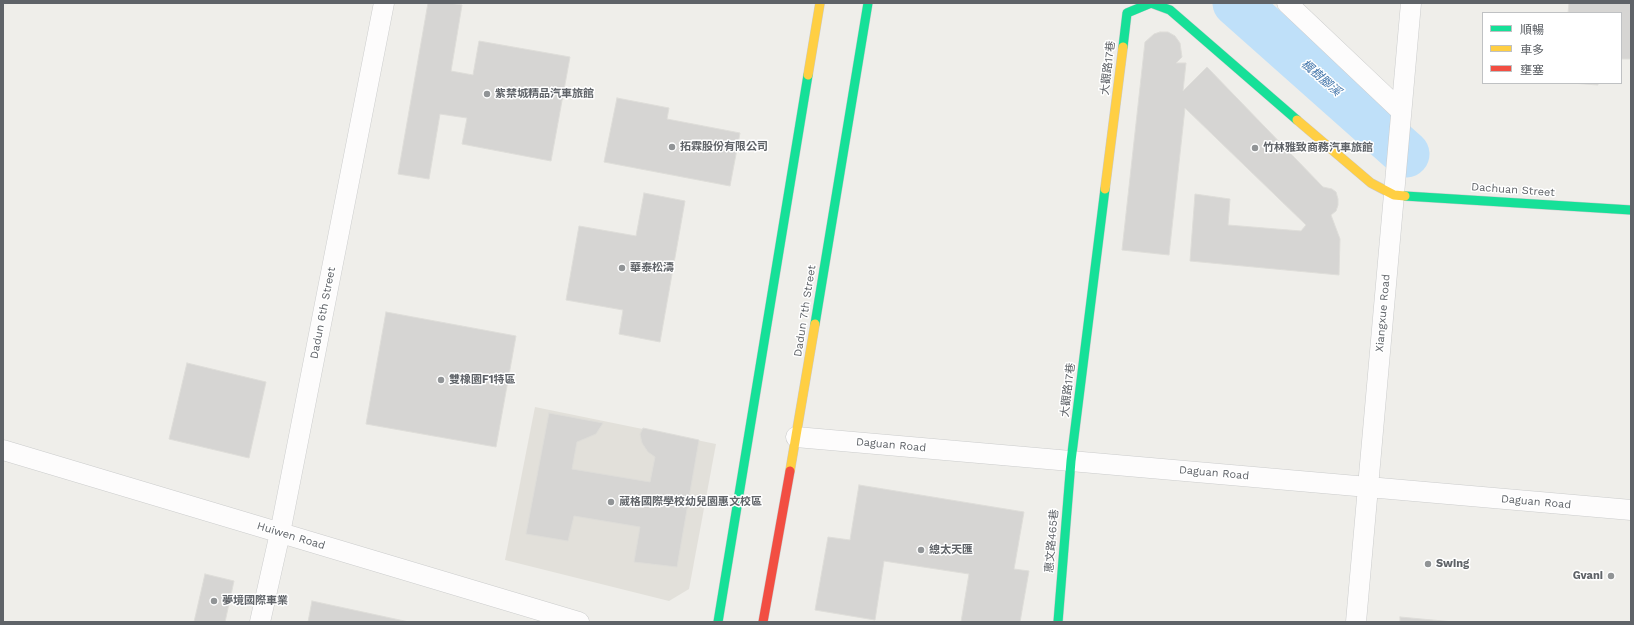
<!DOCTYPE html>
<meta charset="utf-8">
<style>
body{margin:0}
#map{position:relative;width:1634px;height:625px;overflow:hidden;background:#efeeea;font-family:"Work Sans","Noto Sans TC",sans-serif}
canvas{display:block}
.frame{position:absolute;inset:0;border:4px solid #5f6368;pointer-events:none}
.legend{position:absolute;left:1482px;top:12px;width:140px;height:72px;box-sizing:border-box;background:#fff;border:1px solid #bfc1c3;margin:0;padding:5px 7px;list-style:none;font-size:12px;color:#5f6368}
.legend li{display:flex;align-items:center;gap:8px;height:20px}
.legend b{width:20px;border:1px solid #bfc1c3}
</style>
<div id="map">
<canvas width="1634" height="625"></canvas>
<div class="frame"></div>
<ul class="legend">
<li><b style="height:5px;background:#16e098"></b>順暢</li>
<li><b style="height:5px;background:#ffcf43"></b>車多</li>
<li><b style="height:5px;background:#f24e42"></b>壅塞</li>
</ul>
</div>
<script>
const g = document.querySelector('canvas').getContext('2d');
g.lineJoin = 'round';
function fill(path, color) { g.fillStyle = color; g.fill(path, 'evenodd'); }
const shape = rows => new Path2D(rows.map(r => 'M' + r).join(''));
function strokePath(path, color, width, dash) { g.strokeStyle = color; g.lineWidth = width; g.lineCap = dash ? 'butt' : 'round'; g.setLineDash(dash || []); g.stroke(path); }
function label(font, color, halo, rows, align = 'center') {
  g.font = font + ' "Work Sans","Noto Sans TC",sans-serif'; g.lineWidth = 3; g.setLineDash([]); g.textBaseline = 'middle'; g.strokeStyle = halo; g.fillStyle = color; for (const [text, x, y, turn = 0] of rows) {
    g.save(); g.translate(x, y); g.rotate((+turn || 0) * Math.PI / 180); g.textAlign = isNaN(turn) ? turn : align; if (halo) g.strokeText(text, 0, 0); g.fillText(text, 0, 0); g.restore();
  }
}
const education = shape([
 [535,407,716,444,689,589,669,601,505,560]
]);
const river = shape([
 [1236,3,1406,154]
]);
const building = shape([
 [428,3,449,3,462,5,451,71,473,75,479,41,570,57,551,161,462,144,467,118,440,114,429,179,398,174,428,3],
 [1569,3,1631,3,1631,59,1621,59,1621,13,1568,13,1569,3],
 [1160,32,1168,32,1175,36,1180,43,1182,57,1176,63,1186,63,1183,91,1207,67,1323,187,1332,189,1336,192,1338,199,1338,205,1336,211,1331,215,1340,239,1339,275,1190,261,1195,194,1230,199,1228,225,1301,231,1306,225,1185,108,1169,255,1122,250,1145,42,1154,34,1160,32],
 [1571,83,1598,83,1598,85,1571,83],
 [617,98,669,108,667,119,740,133,730,186,604,162,617,98],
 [644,193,685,201,660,342,619,334,623,310,566,300,579,226,636,236,644,193],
 [386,312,516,336,496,447,366,424,386,312],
 [187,363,266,382,249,458,169,439,187,363],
 [549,413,603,423,596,434,577,442,572,469,650,482,655,457,648,452,642,443,640,434,643,428,699,440,677,567,634,562,640,527,574,516,568,541,526,534,549,413],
 [859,485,1024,512,1014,569,1029,571,1020,622,961,622,969,574,884,561,875,620,815,610,828,537,850,540,859,485],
 [205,574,234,581,225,622,194,622,205,574],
 [312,601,409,622,308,622,312,601],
 [1400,617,1454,622,1400,622,1400,617]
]);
const street = shape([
 [1287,3,1401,111],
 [796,437,1631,510],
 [3,450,579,622],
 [260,622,280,533,384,3],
 [1356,622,1411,3]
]);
const fast = shape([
 [1123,47,1127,13,1151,3,1170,10,1297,120],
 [1405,196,1631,210],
 [815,324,868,3],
 [718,622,808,75],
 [1058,622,1071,461,1105,189]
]);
const slow = shape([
 [808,75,820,3],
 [1297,120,1371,183,1394,195,1405,196],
 [1105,189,1123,47],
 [790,471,815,324]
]);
const jam = shape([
 [763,622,790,471]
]);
const markers = [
 [487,94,4,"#919496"],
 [672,147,4,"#919496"],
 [1255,148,4,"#919496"],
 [622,268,4,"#919496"],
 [441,380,4,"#919496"],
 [611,502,4,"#919496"],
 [921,550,4,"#919496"],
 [1428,564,4,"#919496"],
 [1611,576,4,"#919496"],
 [214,601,4,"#919496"]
];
const streetNames = [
 ["大觀路17巷",1108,68,-83],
 ["Dachuan Street",1513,190,4],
 ["Dadun 7th Street",805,311,-81],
 ["Dadun 6th Street",323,313,-79],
 ["Xiangxue Road",1383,313,-85],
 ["大觀路17巷",1068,390,-83],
 ["Daguan Road",891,445,5],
 ["Daguan Road",1214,473,5],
 ["Daguan Road",1536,502,5],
 ["Huiwen Road",291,536,17],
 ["惠文路465巷",1052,541,-85]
];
const poiNames = [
 ["紫禁城精品汽車旅館",495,94],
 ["拓霖股份有限公司",680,147],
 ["竹林雅致商務汽車旅館",1263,148],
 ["華泰松濤",630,268],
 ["雙橡園F1特區",449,380],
 ["葳格國際學校幼兒園惠文校區",619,502],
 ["總太天匯",929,550],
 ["Swing",1436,564],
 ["Gvani",1603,576,"right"],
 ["夢境國際車業",222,601]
];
const waterNames = [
 ["楓樹腳溪",1321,78,41]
];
fill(education, '#e2e0da');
strokePath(river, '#bfe0f9', 47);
fill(building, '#d6d5d3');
strokePath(building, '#deddd9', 1);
strokePath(street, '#cbcccc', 21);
strokePath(fast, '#cacacb', 10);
strokePath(slow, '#cacacb', 10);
strokePath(jam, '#cacacb', 10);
strokePath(street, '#fdfcfc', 20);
strokePath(fast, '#16e098', 9);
strokePath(slow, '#ffcf43', 9);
strokePath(jam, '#f24e42', 9);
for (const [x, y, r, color] of markers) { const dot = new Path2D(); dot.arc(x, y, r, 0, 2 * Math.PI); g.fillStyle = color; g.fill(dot); strokePath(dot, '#fff', 1.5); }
label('11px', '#5f6368', '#fff', streetNames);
label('bold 11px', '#5f6368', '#fff', poiNames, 'left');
label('italic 12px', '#4174aa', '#fff', waterNames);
</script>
